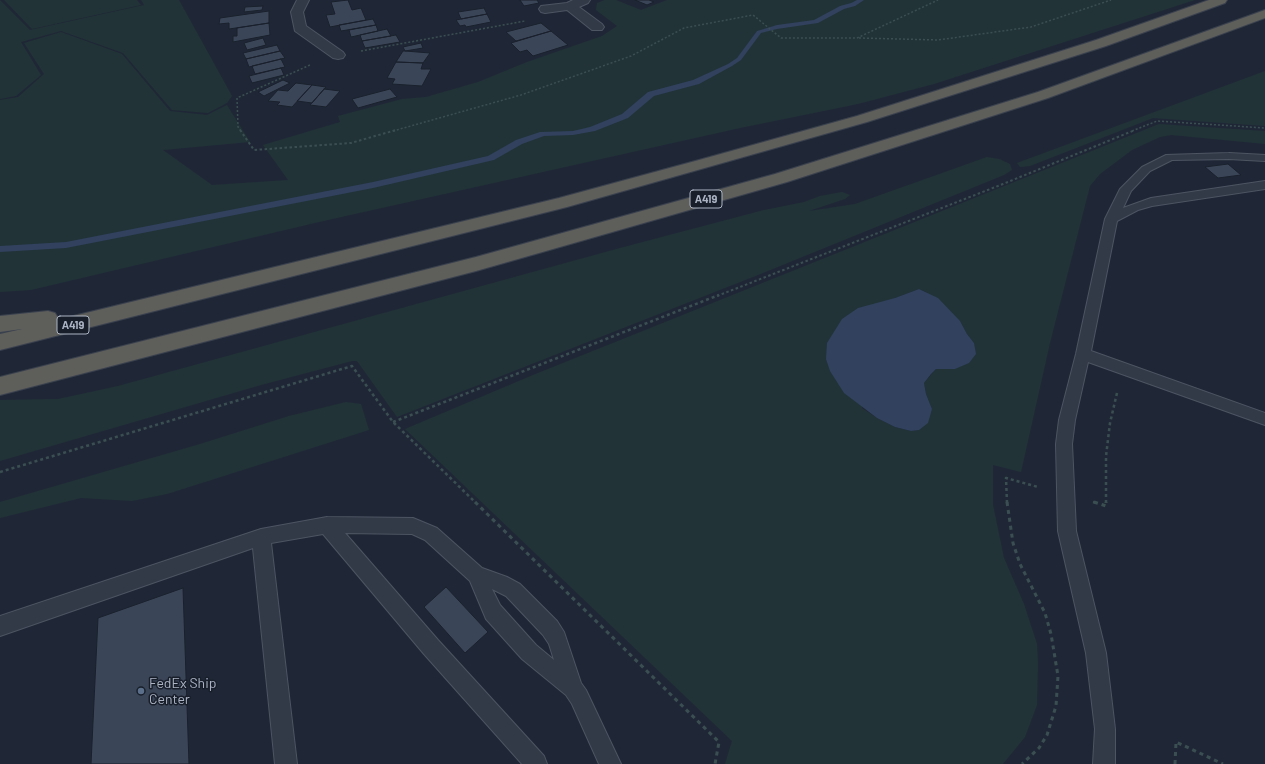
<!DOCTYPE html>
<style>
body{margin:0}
canvas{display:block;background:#1f2736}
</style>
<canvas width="1265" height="764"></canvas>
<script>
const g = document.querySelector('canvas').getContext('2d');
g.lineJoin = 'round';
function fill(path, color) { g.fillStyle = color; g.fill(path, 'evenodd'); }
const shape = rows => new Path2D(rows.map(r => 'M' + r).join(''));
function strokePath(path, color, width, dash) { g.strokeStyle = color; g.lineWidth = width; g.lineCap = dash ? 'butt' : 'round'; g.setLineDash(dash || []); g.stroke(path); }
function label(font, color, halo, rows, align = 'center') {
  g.font = font + ' Barlow,sans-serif'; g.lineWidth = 3; g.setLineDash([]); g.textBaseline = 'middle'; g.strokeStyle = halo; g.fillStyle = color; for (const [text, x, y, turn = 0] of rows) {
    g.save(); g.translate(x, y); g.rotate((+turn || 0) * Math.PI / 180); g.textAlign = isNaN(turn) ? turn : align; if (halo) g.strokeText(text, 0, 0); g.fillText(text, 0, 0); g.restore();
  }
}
const green = shape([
 [0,0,30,30,144,5,141,0,179,0,232,96,227,103,208,113,172,110,123,53,61,31,21,42,41,75,16,96,0,99],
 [4,0,137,0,141,5,32,29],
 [605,0,616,0,641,10,667,0,1195,0,934,84,858,104,740,128,319,222,31,290,0,292,0,100,18,97,44,74,24,43,61,32,122,54,170,111,207,115,227,105,250,142,163,150,212,185,288,180,263,145,340,122,338,116,402,99,426,97,478,82,527,62,602,36,617,26,596,10,597,3],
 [1265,71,1265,126,1153,118,1030,166,1020,167,1017,163],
 [1159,124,1265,131,1265,144,1171,135,1160,137,1132,150,1100,174,1090,186,1050,343,1021,472,993,465,993,505,1004,558,1024,604,1037,644,1038,662,1037,705,1025,737,1003,764,725,764,732,741,405,429,533,375],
 [919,289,926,292,960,321,967,334,974,343,955,369,936,369,924,383,926,394,932,409,919,430,911,431,895,427,877,418,862,408,895,298],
 [987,157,999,159,1010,164,1012,170,1004,175,758,275,397,417,357,361,352,361,261,385,0,461,0,400,58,399,118,386,620,248,764,210,804,202,820,196,842,192,850,195,845,199,809,211,855,204],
 [346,402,361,404,369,430,167,494,132,501,81,498,0,518,0,502,200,444,289,416]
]);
const water = shape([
 [919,289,938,298,960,321,967,334,974,343,976,354,969,363,955,369,936,369,931,374,924,383,926,394,932,409,928,423,919,430,911,431,895,427,877,418,844,393,830,371,826,359,827,343,842,319,858,308,895,298]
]);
const stream = shape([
 [857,0,864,0,855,6,844,9,818,23,777,29,761,33,741,60,732,66,699,84,654,96,628,118,595,131,573,135,544,136,522,144,494,160,373,188,66,248,0,252,0,246,66,242,373,182,488,156,516,140,540,132,573,131,590,127,622,114,648,92,693,80,728,64,737,58,757,31,777,25,814,20,840,6,851,3,857,0]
]);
const building = shape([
 [348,0,352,10,361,8,366,20,330,27,326,15,335,14,331,2,348,0],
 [520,0,537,0,539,3,524,6,520,0],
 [635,0,649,0,654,2,647,5,635,0],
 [263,6,262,10,244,12,245,7,263,6],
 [484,8,487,14,461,19,458,12,484,8],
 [269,11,269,23,229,29,229,23,219,24,220,18,269,11],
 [487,14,491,22,466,27,465,25,460,26,456,20,487,14],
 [373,19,376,25,341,31,339,25,373,19],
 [269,23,270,35,233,42,233,36,237,36,237,28,269,23],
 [541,23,551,31,516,41,506,32,541,23],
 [376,25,378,31,351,37,349,30,376,25],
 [387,29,391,36,362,41,360,35,387,29],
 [551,31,568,45,533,56,527,50,520,52,511,43,551,31],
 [396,35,400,42,365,48,362,41,396,35],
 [263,38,266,45,247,50,244,43,263,38],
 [421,43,423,48,405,51,403,47,421,43],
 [277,45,280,51,246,59,243,53,277,45],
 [280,51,285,58,249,67,246,59,280,51],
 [403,51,405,51,430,53,423,63,396,62,403,51],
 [281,59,285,67,255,74,252,66,281,59],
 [396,62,423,63,421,69,431,69,422,86,392,84,395,79,387,78,396,62],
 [281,68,284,75,252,83,249,76,281,68],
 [283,80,290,83,264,96,258,92,283,80],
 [296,83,312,85,292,107,277,105,280,102,268,101,278,90,288,91,296,83],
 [312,85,326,87,312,103,297,101,312,85],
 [324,89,340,91,326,107,310,105,324,89],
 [390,89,397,97,358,108,352,99,390,89],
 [1228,164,1241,175,1218,178,1205,167,1228,164],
 [446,587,488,632,465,653,424,607,446,587],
 [183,588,189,764,91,764,98,618,183,588]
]);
const pathFar3 = shape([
 [859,38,938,40,1031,27,1111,0],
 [361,51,525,21],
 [241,131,238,127,237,98,310,65],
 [393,131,521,95,631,56,684,28,753,15,781,38,857,38,938,0],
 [1132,131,1157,121,1265,128]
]);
const pathFar2 = shape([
 [240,130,254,150,351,143,396,130],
 [717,296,1003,184,1135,130]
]);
const pathFar1 = shape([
 [393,422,719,295],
 [0,472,352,366,393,422,476,503],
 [1093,502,1097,503],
 [1007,503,1006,478,1038,487],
 [1106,503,1106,456,1110,423,1117,393]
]);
const path = shape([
 [475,502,719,742,715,764],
 [1007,502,1013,543,1020,564,1045,613,1051,634,1058,676,1056,706,1047,735,1039,748,1022,764],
 [1094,502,1106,506,1106,502],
 [1175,764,1176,742,1223,764]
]);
const service = shape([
 [1229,153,1265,155,1265,161,1229,159,1172,160,1150,171,1131,191,1123,208,1151,198,1265,181,1265,189,1152,206,1138,210,1117,221,1091,351,1265,413,1265,425,1088,362,1075,420,1072,444,1076,531,1106,653,1115,729,1115,764,1093,764,1095,729,1086,653,1058,531,1056,444,1059,420,1076,354,1105,219,1120,189,1142,167,1166,155,1229,153],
 [327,517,413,518,437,528,482,568,507,577,520,584,557,621,564,632,581,683,586,690,621,764,599,764,572,704,566,695,522,659,486,619,470,581,425,540,412,534,345,533,438,640,544,756,547,764,522,764,424,654,323,534,271,543,297,764,275,764,253,548,0,636,0,616,261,529,327,517],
 [492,589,506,596,543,635,549,644,554,660,536,645,500,605,492,589]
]);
const minor = shape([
 [297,0,309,0,303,12,306,26,343,52,345,55,343,58,338,59,333,58,295,31,291,12,297,0],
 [573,0,590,0,588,3,579,7,602,24,604,27,602,30,592,30,567,10,545,13,541,12,539,9,541,6,567,3,573,0]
]);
const trunk = shape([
 [1209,0,1227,0,1225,3,1106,46,867,122,567,207,0,350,0,334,22,329,0,332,0,316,48,311,55,313,58,318,57,320,559,198,699,160,857,116,1096,40,1209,0],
 [1265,10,1265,18,1048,98,787,182,476,271,0,395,0,377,476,257,775,174,1038,92,1265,10]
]);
const markers = [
 [141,691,4,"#5c6f8a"]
];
const shields = [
 [706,199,32],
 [73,325,32]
];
const shieldNames = [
 ["A419",706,199],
 ["A419",73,325]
];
const nearPoinames = [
 ["FedEx Ship",149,683],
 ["Center",149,699]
];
fill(green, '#213337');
fill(water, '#31415e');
fill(stream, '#31415e');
fill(building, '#3a4557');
strokePath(building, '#1a212d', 1);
strokePath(service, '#4d5462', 2);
strokePath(minor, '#4d5462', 2);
strokePath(trunk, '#3a414e', 2);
strokePath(pathFar3, '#3b4f52', 1.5, [2, 2]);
strokePath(pathFar2, '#3b4f52', 2, [2.5, 2.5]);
strokePath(pathFar1, '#3b4f52', 2.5, [3, 3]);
strokePath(path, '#3b4f52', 3, [4, 4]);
fill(service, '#323947');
fill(minor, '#323947');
fill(trunk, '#5e5e5b');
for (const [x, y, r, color] of markers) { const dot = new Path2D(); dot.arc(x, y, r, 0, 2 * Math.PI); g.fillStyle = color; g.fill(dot); strokePath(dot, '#181f2b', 1.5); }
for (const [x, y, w] of shields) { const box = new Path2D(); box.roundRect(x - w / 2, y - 9, w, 18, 3); g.fillStyle = '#181f2b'; g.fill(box); strokePath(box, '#acb4c4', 1); }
label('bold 11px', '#acb4c4', null, shieldNames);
label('14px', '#acb4c4', '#181f2b', nearPoinames, 'left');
</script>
